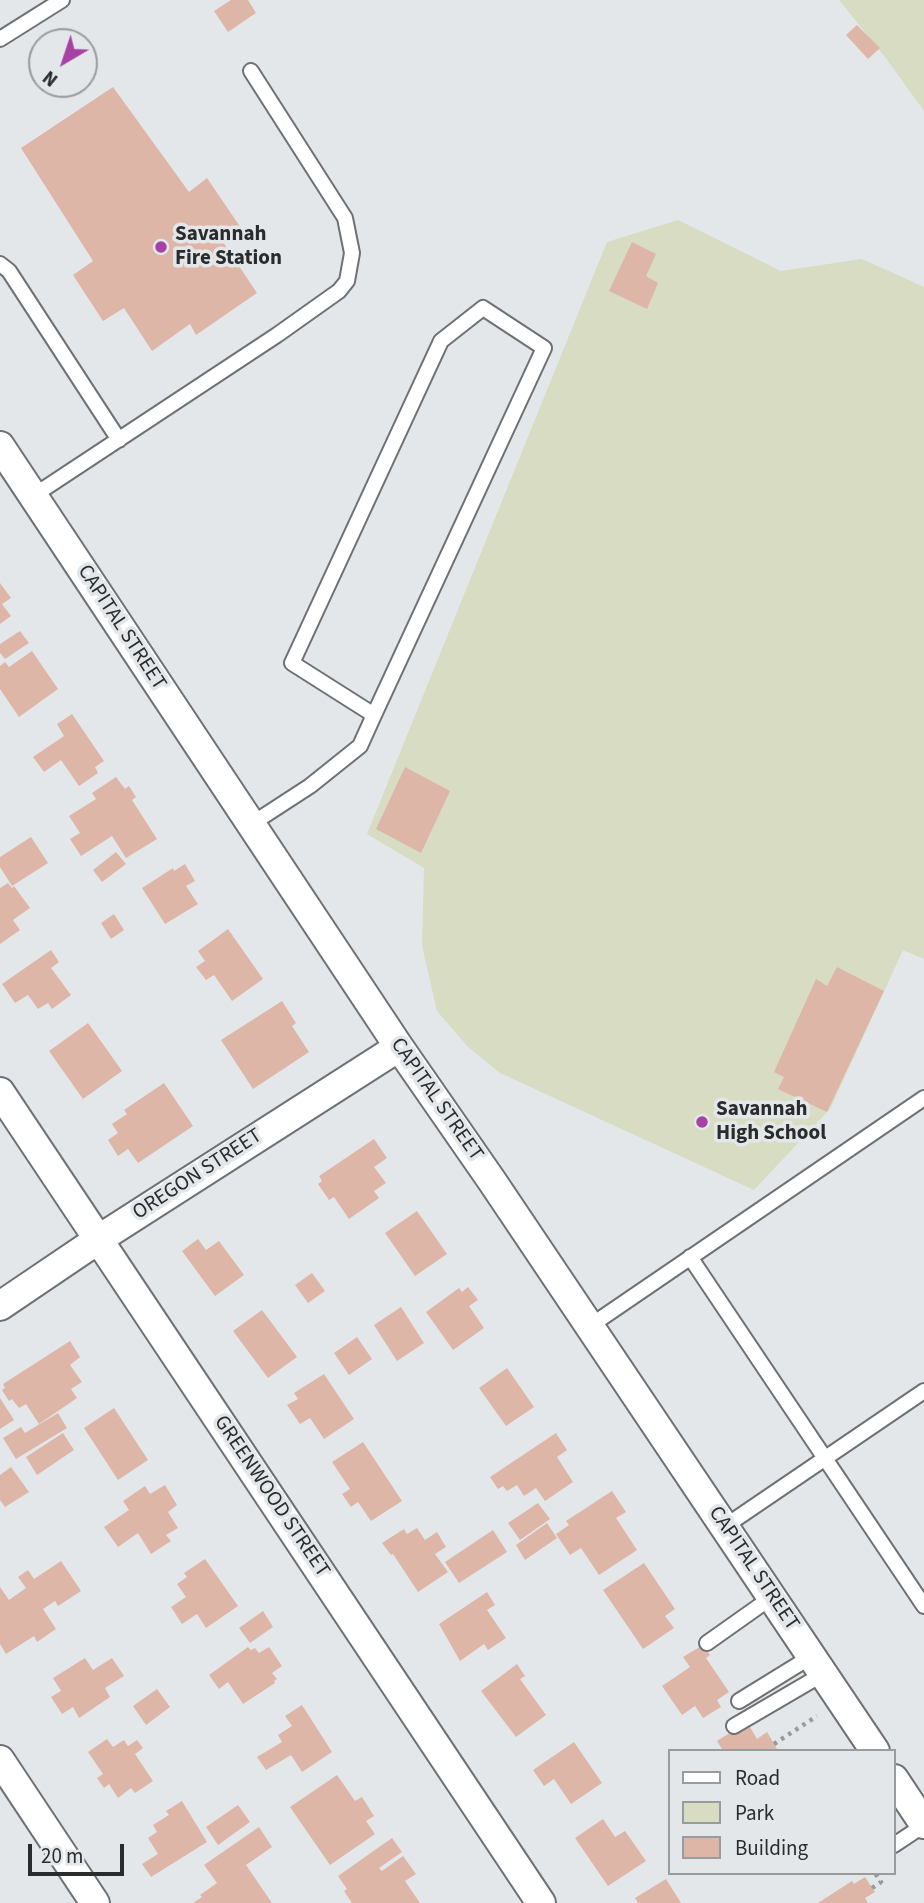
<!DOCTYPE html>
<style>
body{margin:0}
#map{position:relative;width:924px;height:1903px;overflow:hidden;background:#e3e7ea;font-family:"Source Sans 3",sans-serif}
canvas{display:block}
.legend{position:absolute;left:668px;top:1749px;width:228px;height:126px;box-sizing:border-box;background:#e3e7ea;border:2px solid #999c9e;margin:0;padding:9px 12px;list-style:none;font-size:21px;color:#2a2b2c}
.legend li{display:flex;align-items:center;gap:14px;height:35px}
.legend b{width:35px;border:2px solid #999c9e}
.north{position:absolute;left:28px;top:28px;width:70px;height:70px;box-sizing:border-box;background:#e3e7ea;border:2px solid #999c9e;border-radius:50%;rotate:219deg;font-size:19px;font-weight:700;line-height:28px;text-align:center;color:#2a2b2c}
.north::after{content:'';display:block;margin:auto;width:24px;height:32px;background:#a841a4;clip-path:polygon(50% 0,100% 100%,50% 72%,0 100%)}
.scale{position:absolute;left:28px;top:1844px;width:96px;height:32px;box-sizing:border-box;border:4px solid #2a2b2c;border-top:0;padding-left:9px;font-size:21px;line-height:24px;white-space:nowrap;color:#2a2b2c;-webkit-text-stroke:5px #e3e7ea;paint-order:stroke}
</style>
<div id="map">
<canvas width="924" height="1903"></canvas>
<ul class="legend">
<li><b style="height:9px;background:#fff"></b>Road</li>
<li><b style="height:19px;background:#d7dcc3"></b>Park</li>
<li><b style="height:19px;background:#deb6a8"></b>Building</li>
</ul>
<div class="north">N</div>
<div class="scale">20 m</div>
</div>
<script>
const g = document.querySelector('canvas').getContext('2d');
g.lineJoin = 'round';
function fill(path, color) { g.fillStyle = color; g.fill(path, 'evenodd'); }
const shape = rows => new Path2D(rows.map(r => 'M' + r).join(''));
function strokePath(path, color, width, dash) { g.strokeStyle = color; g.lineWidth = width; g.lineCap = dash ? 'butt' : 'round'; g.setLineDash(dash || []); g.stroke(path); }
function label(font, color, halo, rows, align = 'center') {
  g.font = font + ' "Source Sans 3",sans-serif'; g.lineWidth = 7; g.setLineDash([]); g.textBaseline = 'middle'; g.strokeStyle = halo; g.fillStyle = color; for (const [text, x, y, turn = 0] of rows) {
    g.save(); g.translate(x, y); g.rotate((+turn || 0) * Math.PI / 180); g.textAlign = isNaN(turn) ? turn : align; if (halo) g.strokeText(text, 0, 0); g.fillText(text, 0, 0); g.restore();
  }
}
const green = shape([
 [839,0,924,0,924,111,885,57],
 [678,220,781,271,862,259,924,287,924,959,903,950,830,1109,754,1190,500,1073,468,1047,437,1011,422,946,424,868,367,834,607,242]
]);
const building = shape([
 [231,0,248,0,256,13,228,32,214,11],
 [857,25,880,48,868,59,846,35],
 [113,87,189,192,207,178,241,228,223,242,257,293,196,335,190,324,152,351,124,308,103,321,73,275,93,261,21,148],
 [632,242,656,254,646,276,658,283,647,309,609,291],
 [0,583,11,598,2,604,11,616,0,624],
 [20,631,29,643,5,659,0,653,0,644],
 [32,651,58,689,19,717,0,689,0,666,5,662,9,667],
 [72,714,104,761,95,767,98,773,79,786,61,760,44,772,33,757,64,736,57,724],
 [405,767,450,791,421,853,376,829],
 [116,777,125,789,129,786,136,797,132,800,157,839,126,858,112,836,81,856,70,839,80,833,69,816,96,799,92,793],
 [31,837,48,863,12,886,0,867,0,857],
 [116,852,126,864,102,882,93,870],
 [185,864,195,881,186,886,198,904,165,924,142,888,173,868,174,871],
 [8,883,12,888,14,886,30,908,13,920,20,930,0,944,0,888],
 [114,914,124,930,111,939,101,923],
 [228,929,263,979,232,1001,214,975,206,980,196,967,205,961,198,951],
 [51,950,59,962,51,968,71,995,52,1009,48,1003,38,1009,28,995,15,1003,2,984],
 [837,967,884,991,827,1112,778,1089,784,1077,774,1072,816,979,827,986],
 [282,1001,296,1023,292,1026,309,1052,253,1089,221,1040],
 [88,1023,122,1071,83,1099,49,1051],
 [164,1083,193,1126,138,1163,128,1149,118,1156,108,1140,118,1133,112,1124,127,1114,124,1110],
 [374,1139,387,1158,374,1167,386,1183,374,1191,379,1198,349,1219,334,1197,329,1200,318,1184,322,1181,319,1176],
 [417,1211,447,1254,415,1276,385,1233],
 [198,1239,206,1250,219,1241,244,1275,215,1296,182,1251],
 [312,1273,325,1291,308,1303,295,1285],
 [468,1287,478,1300,469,1306,484,1328,453,1350,426,1312,459,1288,462,1292],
 [401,1307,424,1343,397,1361,374,1325],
 [262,1310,297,1357,268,1378,233,1331],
 [357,1337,372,1359,349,1375,334,1353],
 [70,1341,80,1357,70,1365,82,1382,71,1389,77,1398,39,1424,26,1404,19,1408,12,1399,9,1401,2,1390,5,1388,3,1384],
 [507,1368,534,1407,506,1426,479,1388],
 [324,1374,354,1419,324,1439,310,1418,300,1424,287,1405,298,1399,294,1393],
 [0,1398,14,1420,0,1429],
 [114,1408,148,1460,118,1480,84,1428],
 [58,1413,67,1428,16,1459,3,1438,21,1427,25,1433],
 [63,1433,74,1450,37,1475,26,1457],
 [556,1433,567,1450,557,1457,573,1482,545,1501,536,1488,524,1496,517,1485,507,1491,503,1486,498,1489,490,1477],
 [363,1442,402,1501,371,1521,358,1502,351,1507,342,1494,350,1489,332,1462],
 [11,1467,29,1492,5,1507,0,1500,0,1475],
 [165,1485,177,1505,168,1512,178,1528,166,1535,171,1541,151,1554,138,1533,118,1547,104,1527,129,1510,123,1501,145,1486,150,1494],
 [612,1491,626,1512,616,1518,637,1550,599,1575,581,1548,570,1555,556,1534,569,1525,566,1521],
 [538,1503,550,1519,520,1540,508,1523],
 [547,1523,557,1538,525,1560,516,1545],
 [417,1528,425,1540,437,1532,446,1547,435,1554,448,1572,418,1592,393,1554,391,1555,382,1543,404,1529,407,1534],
 [493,1530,507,1552,459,1583,445,1562],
 [205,1559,238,1606,206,1628,197,1614,182,1624,171,1607,186,1597,177,1584,187,1577,184,1573],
 [61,1561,81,1591,58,1606,55,1601,43,1609,56,1629,37,1642,34,1636,6,1654,0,1644,0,1587,9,1600,26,1588,18,1577,28,1570,34,1579],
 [644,1563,675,1609,665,1616,674,1628,643,1649,603,1590],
 [487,1592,495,1605,487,1610,506,1638,488,1650,484,1644,460,1661,439,1624],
 [263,1611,273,1627,250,1643,239,1628],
 [703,1645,710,1655,706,1658,729,1692,717,1700,721,1707,703,1718,695,1706,682,1715,662,1686,690,1667,683,1657],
 [248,1647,251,1650,255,1648,259,1653,269,1647,282,1666,272,1673,277,1679,274,1681,275,1683,243,1704,228,1682,219,1689,209,1675],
 [85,1658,93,1670,112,1658,124,1676,105,1688,110,1697,79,1718,73,1707,62,1714,51,1697,61,1691,53,1678],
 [517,1664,525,1676,520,1679,546,1715,516,1737,481,1691],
 [157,1689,170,1707,146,1725,133,1706],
 [302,1705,332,1752,302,1772,291,1755,266,1770,257,1757,282,1742,278,1735,292,1726,285,1716],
 [747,1722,757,1739,767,1732,777,1749,774,1751,718,1751,722,1749,717,1741],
 [107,1739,113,1747,124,1740,128,1746,137,1740,143,1748,135,1754,153,1781,135,1793,131,1788,118,1798,109,1784,104,1788,97,1778,103,1774,88,1752],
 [574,1742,602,1783,571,1804,554,1779,544,1786,533,1770],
 [337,1775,355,1801,362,1797,374,1816,366,1821,375,1834,330,1865,290,1807],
 [182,1801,207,1842,151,1877,142,1864,158,1854,148,1838,157,1832,153,1825,169,1815,166,1811],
 [238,1805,250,1822,218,1845,206,1827],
 [603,1819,615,1837,625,1831,646,1861,608,1886,575,1838],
 [259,1827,272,1847,246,1865,272,1903,193,1903,202,1897,200,1895,217,1883,204,1865],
 [392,1838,402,1852,379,1868,382,1871,403,1856,416,1874,405,1881,420,1903,352,1903,344,1891,347,1889,338,1876],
 [865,1877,875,1892,865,1898,868,1903,818,1903,852,1881,854,1884],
 [666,1879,681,1903,638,1903,635,1898]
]);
const path = shape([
 [774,1744,817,1716],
 [872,1888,881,1882,875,1873]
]);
const service = shape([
 [0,39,62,0],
 [0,264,9,271,119,440],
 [33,496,277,335,339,291,347,281,352,253,345,218,251,71],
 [250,825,310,786,360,746,374,715,544,348,483,308,441,341,292,663,374,715],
 [690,1257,924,1606],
 [590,1326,924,1098],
 [724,1527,924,1391],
 [707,1643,772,1597],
 [739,1701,812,1656],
 [734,1726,823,1674],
 [894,1845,924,1825]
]);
const minor = shape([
 [0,446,399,1047,492,1181,875,1751],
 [0,1092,541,1903],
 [0,1306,99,1239,399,1047],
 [0,1760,95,1903],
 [894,1779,924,1824]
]);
const markers = [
 [161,247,7,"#a841a4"],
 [702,1122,7,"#a841a4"]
];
const poiNames = [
 ["Savannah",175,235],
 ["Fire Station",175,259],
 ["Savannah",716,1110],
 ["High School",716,1134]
];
const streetNames = [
 ["CAPITAL STREET",121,628,57],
 ["CAPITAL STREET",436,1100,55],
 ["OREGON STREET",198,1175,-33],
 ["GREENWOOD STREET",271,1497,56],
 ["CAPITAL STREET",753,1569,56]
];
fill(green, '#d7dcc3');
fill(building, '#deb6a8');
strokePath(service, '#6e7174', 18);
strokePath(minor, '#6e7174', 32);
strokePath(path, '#989b9d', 4.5, [3.5, 5]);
strokePath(service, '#fff', 14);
strokePath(minor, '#fff', 28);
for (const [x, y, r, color] of markers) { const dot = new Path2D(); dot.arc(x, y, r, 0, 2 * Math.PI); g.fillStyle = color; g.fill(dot); strokePath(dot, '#e3e7ea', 2.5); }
label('bold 21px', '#2a2b2c', '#e3e7ea', poiNames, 'left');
label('21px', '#2a2b2c', '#e3e7ea', streetNames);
</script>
